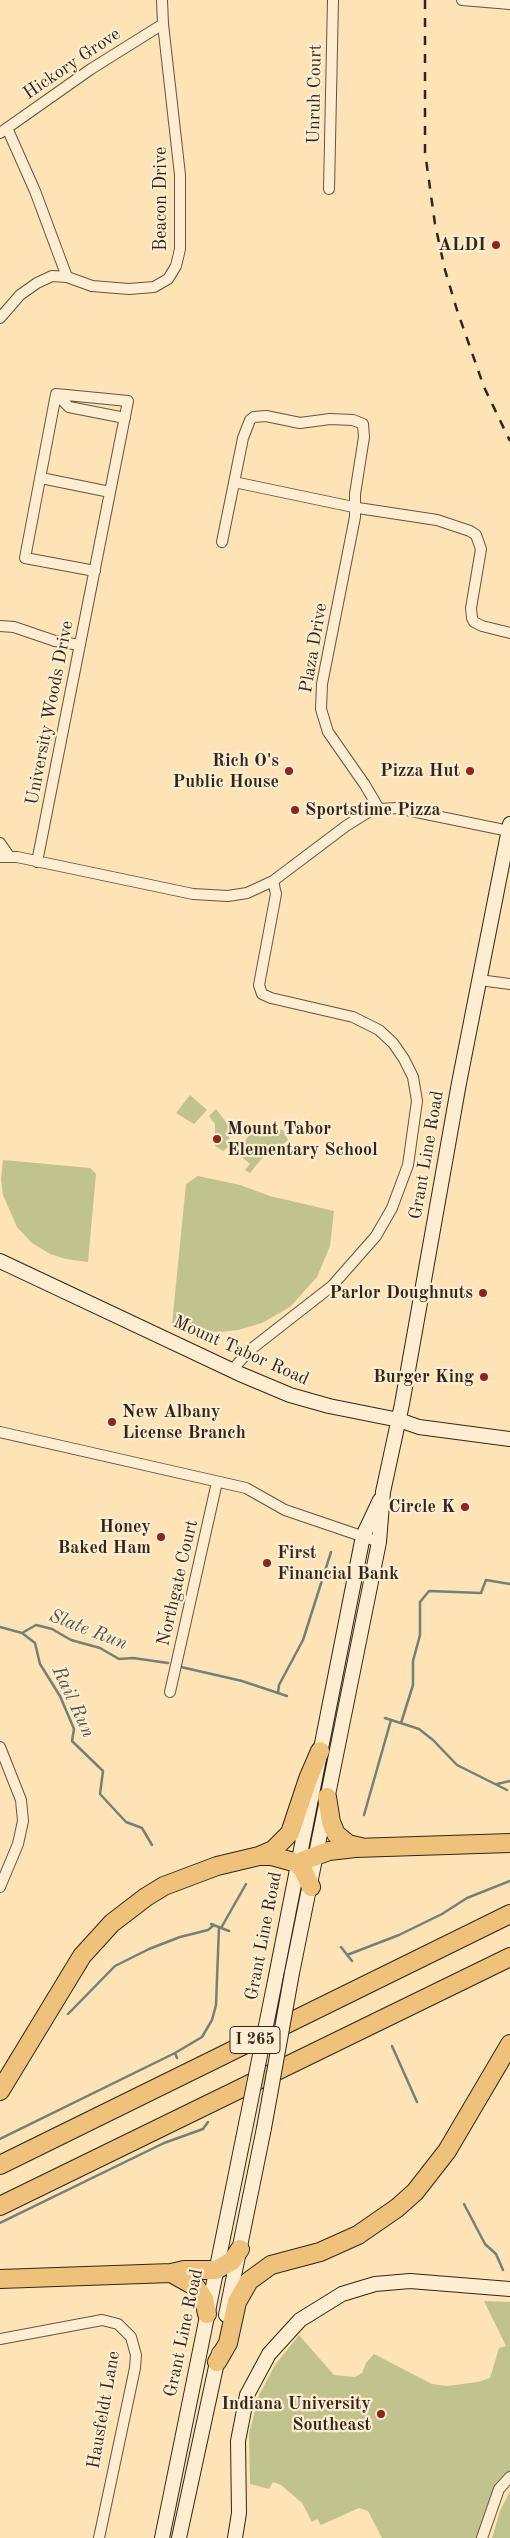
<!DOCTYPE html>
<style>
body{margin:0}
canvas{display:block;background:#fde3b6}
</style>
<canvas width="510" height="2538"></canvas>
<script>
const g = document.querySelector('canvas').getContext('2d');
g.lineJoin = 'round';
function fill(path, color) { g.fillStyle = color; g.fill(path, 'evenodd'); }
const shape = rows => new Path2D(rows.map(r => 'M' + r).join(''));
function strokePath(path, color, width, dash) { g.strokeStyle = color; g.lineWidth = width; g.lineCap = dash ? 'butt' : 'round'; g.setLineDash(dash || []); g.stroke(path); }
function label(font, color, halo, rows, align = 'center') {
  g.font = font + ' "Old Standard TT",serif'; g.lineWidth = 4.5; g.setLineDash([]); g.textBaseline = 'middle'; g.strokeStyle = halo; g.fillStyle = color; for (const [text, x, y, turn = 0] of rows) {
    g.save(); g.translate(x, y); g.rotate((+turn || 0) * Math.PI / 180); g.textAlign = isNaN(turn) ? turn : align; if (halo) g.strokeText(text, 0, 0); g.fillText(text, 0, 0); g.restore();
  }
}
const green = shape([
 [190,1095,207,1110,194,1124,176,1113],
 [216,1109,230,1127,228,1147,223,1151,215,1146,215,1124,209,1116],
 [258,1124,283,1130,288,1140,269,1156,264,1156,250,1173,245,1170,250,1164,236,1152],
 [3,1160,90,1168,96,1174,88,1262,66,1259,50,1254,32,1243,17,1227,3,1195,1,1179],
 [198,1176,240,1185,270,1196,334,1211,330,1246,317,1277,290,1307,262,1323,238,1330,220,1332,199,1331,172,1324,186,1184],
 [484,2301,510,2302,510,2476,479,2538,382,2538,368,2511,359,2508,321,2525,317,2519,312,2522,302,2503,281,2485,273,2482,269,2489,250,2484,249,2434,259,2395,275,2365,299,2335,334,2375,355,2377,362,2373,366,2363,374,2354,432,2384,447,2386,478,2382,490,2378,499,2348,506,2346],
 [510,2491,510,2538,492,2538,500,2511]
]);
const stream = shape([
 [0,1627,22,1633,36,1625,52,1629,71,1640,100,1648,119,1659,133,1658,168,1663],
 [22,1633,35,1643,40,1664,60,1696,74,1729,72,1741,103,1771,100,1794,126,1822,142,1828,152,1845],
 [181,1667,242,1681,287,1696],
 [278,1693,279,1685,303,1640,331,1552],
 [385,1718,419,1729,433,1740,457,1765,507,1790],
 [401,1723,413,1685,413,1661,420,1635,420,1602,429,1591,481,1593,486,1580,510,1584],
 [497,1784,510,1781],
 [364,1815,391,1720],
 [211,1924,229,1931],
 [221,1928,246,1884],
 [341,1947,352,1961],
 [347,1955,399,1935,442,1914,467,1898,510,1881],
 [68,2014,115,1966,149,1949,180,1937,208,1930,214,1925],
 [392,2046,417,2102],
 [177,2058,175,2053,202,2037,212,2020,216,2005,219,1927],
 [0,2139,175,2053],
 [464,2204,485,2244,496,2254,503,2270],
 [0,2223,164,2143,203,2129,208,2122]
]);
const street = shape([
 [462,0,510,4],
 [7,128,35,191,67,277,92,286,129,289,154,287,168,279,176,266,180,249,180,175,163,24,162,0],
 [0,133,91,69,163,24],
 [329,189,333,0],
 [0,318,20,295,37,283,52,276,67,277],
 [56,394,25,558,95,571],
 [41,478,110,492],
 [234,482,358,508,437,520,470,531,476,535,481,549,471,608,472,618,474,622,482,626,510,633],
 [222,542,243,438,250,420,254,417,266,416,300,423,330,419,353,420,363,424,364,437,355,494,355,517,322,684,321,709,328,732,365,785,379,809],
 [0,626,14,627,55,641,80,645],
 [0,843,9,856],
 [0,857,17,857,193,894,228,896,247,893,273,881,346,826,370,811,379,809,397,808,509,831],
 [37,862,128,401,56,394,69,407,125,418],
 [479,980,510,984],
 [232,1370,250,1350,332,1286,376,1236,392,1208,408,1165,417,1101,413,1077,404,1059,393,1043,379,1030,353,1017,271,998,262,994,259,985,276,894,273,881],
 [0,1432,246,1488,285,1510,379,1542],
 [170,1692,217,1482],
 [0,1747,21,1800,23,1821,18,1844,0,1887],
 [0,2339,102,2320,118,2324,131,2337,136,2355,135,2368,99,2538],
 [482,2538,499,2489,510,2477]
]);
const secondary = shape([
 [0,1261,240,1374,290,1395,329,1406,399,1420,419,1427,510,1439],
 [292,1973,379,1542,383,1492,402,1404,459,1083,510,824],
 [274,1986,363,1536,380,1500],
 [226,2315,264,2128],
 [162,2538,243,2139],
 [179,2538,219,2353],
 [235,2538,239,2513,238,2441,247,2395,269,2354,300,2320,342,2294,375,2284,410,2281,510,2289]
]);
const highway = shape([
 [327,1797,331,1822,336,1834,348,1844,361,1847],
 [259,1856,273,1850,290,1833,308,1779,320,1751],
 [297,1863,329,1851,355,1848,510,1843],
 [0,2091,82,1956,112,1923,146,1897,164,1886,217,1866,259,1856,272,1856,297,1863,303,1870,311,1887],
 [0,2165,510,1914],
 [0,2206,510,1957],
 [171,2273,196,2287,204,2299,207,2314],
 [0,2279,171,2273,184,2270,216,2270,232,2261,240,2249],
 [217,2362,228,2343,237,2302,249,2281,271,2265,320,2252,358,2235,397,2208,415,2192,447,2151,510,2044]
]);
const rail = shape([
 [425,0,425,152,435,224,445,270,457,310,484,387,510,441]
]);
const secondaryBridge = shape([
 [264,2128,292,1973],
 [243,2139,274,1986]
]);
const markers = [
 [496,245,5,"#8f2418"],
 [289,771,5,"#8f2418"],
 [470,771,5,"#8f2418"],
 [295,810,5,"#8f2418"],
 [217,1139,5,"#8f2418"],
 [483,1293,5,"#8f2418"],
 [484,1377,5,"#8f2418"],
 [112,1422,5,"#8f2418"],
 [465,1507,5,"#8f2418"],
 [161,1537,5,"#8f2418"],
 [267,1563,5,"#8f2418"],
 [381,2414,5,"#8f2418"]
];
const shields = [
 [255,2040,50]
];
const shieldNames = [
 ["I 265",255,2040]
];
const streetNames = [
 ["Hickory Grove",72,64,-34],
 ["Unruh Court",315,94,-89],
 ["Beacon Drive",161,199,-90],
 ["Plaza Drive",314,648,-80],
 ["University Woods Drive",50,713,-79],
 ["Grant Line Road",427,1155,-80],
 ["Mount Tabor Road",241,1351,24],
 ["Northgate Court",178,1583,-77],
 ["Grant Line Road",264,1936,-79],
 ["Grant Line Road",184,2333,-78],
 ["Hausfeldt Lane",104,2410,-80]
];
const poiNames = [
 ["ALDI",486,245],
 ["Rich O's",279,761],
 ["Public House",279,782],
 ["Pizza Hut",460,771],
 ["Sportstime Pizza",305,810,"left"],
 ["Mount Tabor",227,1129,"left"],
 ["Elementary School",227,1150,"left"],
 ["Parlor Doughnuts",473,1293],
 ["Burger King",474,1377],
 ["New Albany",122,1412,"left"],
 ["License Branch",122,1433,"left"],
 ["Circle K",455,1507],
 ["Honey",151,1527],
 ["Baked Ham",151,1548],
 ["First",277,1553,"left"],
 ["Financial Bank",277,1574,"left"],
 ["Indiana University",371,2404],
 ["Southeast",371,2425]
];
const waterNames = [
 ["Slate Run",88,1630,21],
 ["Rail Run",73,1702,65]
];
fill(green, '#c0c38d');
strokePath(stream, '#738176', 2.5);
strokePath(street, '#635641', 12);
strokePath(secondary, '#30271a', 16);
strokePath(highway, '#30271a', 20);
strokePath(street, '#feedd0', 10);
strokePath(secondary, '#feedd0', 14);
strokePath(highway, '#eec27b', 18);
strokePath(rail, '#30271a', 2.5, [9, 9]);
strokePath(secondaryBridge, '#30271a', 16, []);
strokePath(secondaryBridge, '#feedd0', 14);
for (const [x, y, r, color] of markers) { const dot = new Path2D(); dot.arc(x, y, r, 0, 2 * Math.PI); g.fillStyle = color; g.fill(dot); strokePath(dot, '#feedd0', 2); }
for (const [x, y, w] of shields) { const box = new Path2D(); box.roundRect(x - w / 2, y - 13.5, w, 27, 4); g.fillStyle = '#feedd0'; g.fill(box); strokePath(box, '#30271a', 1); }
label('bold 16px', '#30271a', null, shieldNames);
label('18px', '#30271a', '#feedd0', streetNames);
label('bold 18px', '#30271a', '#feedd0', poiNames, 'right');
label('italic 19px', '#525448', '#feedd0', waterNames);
</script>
